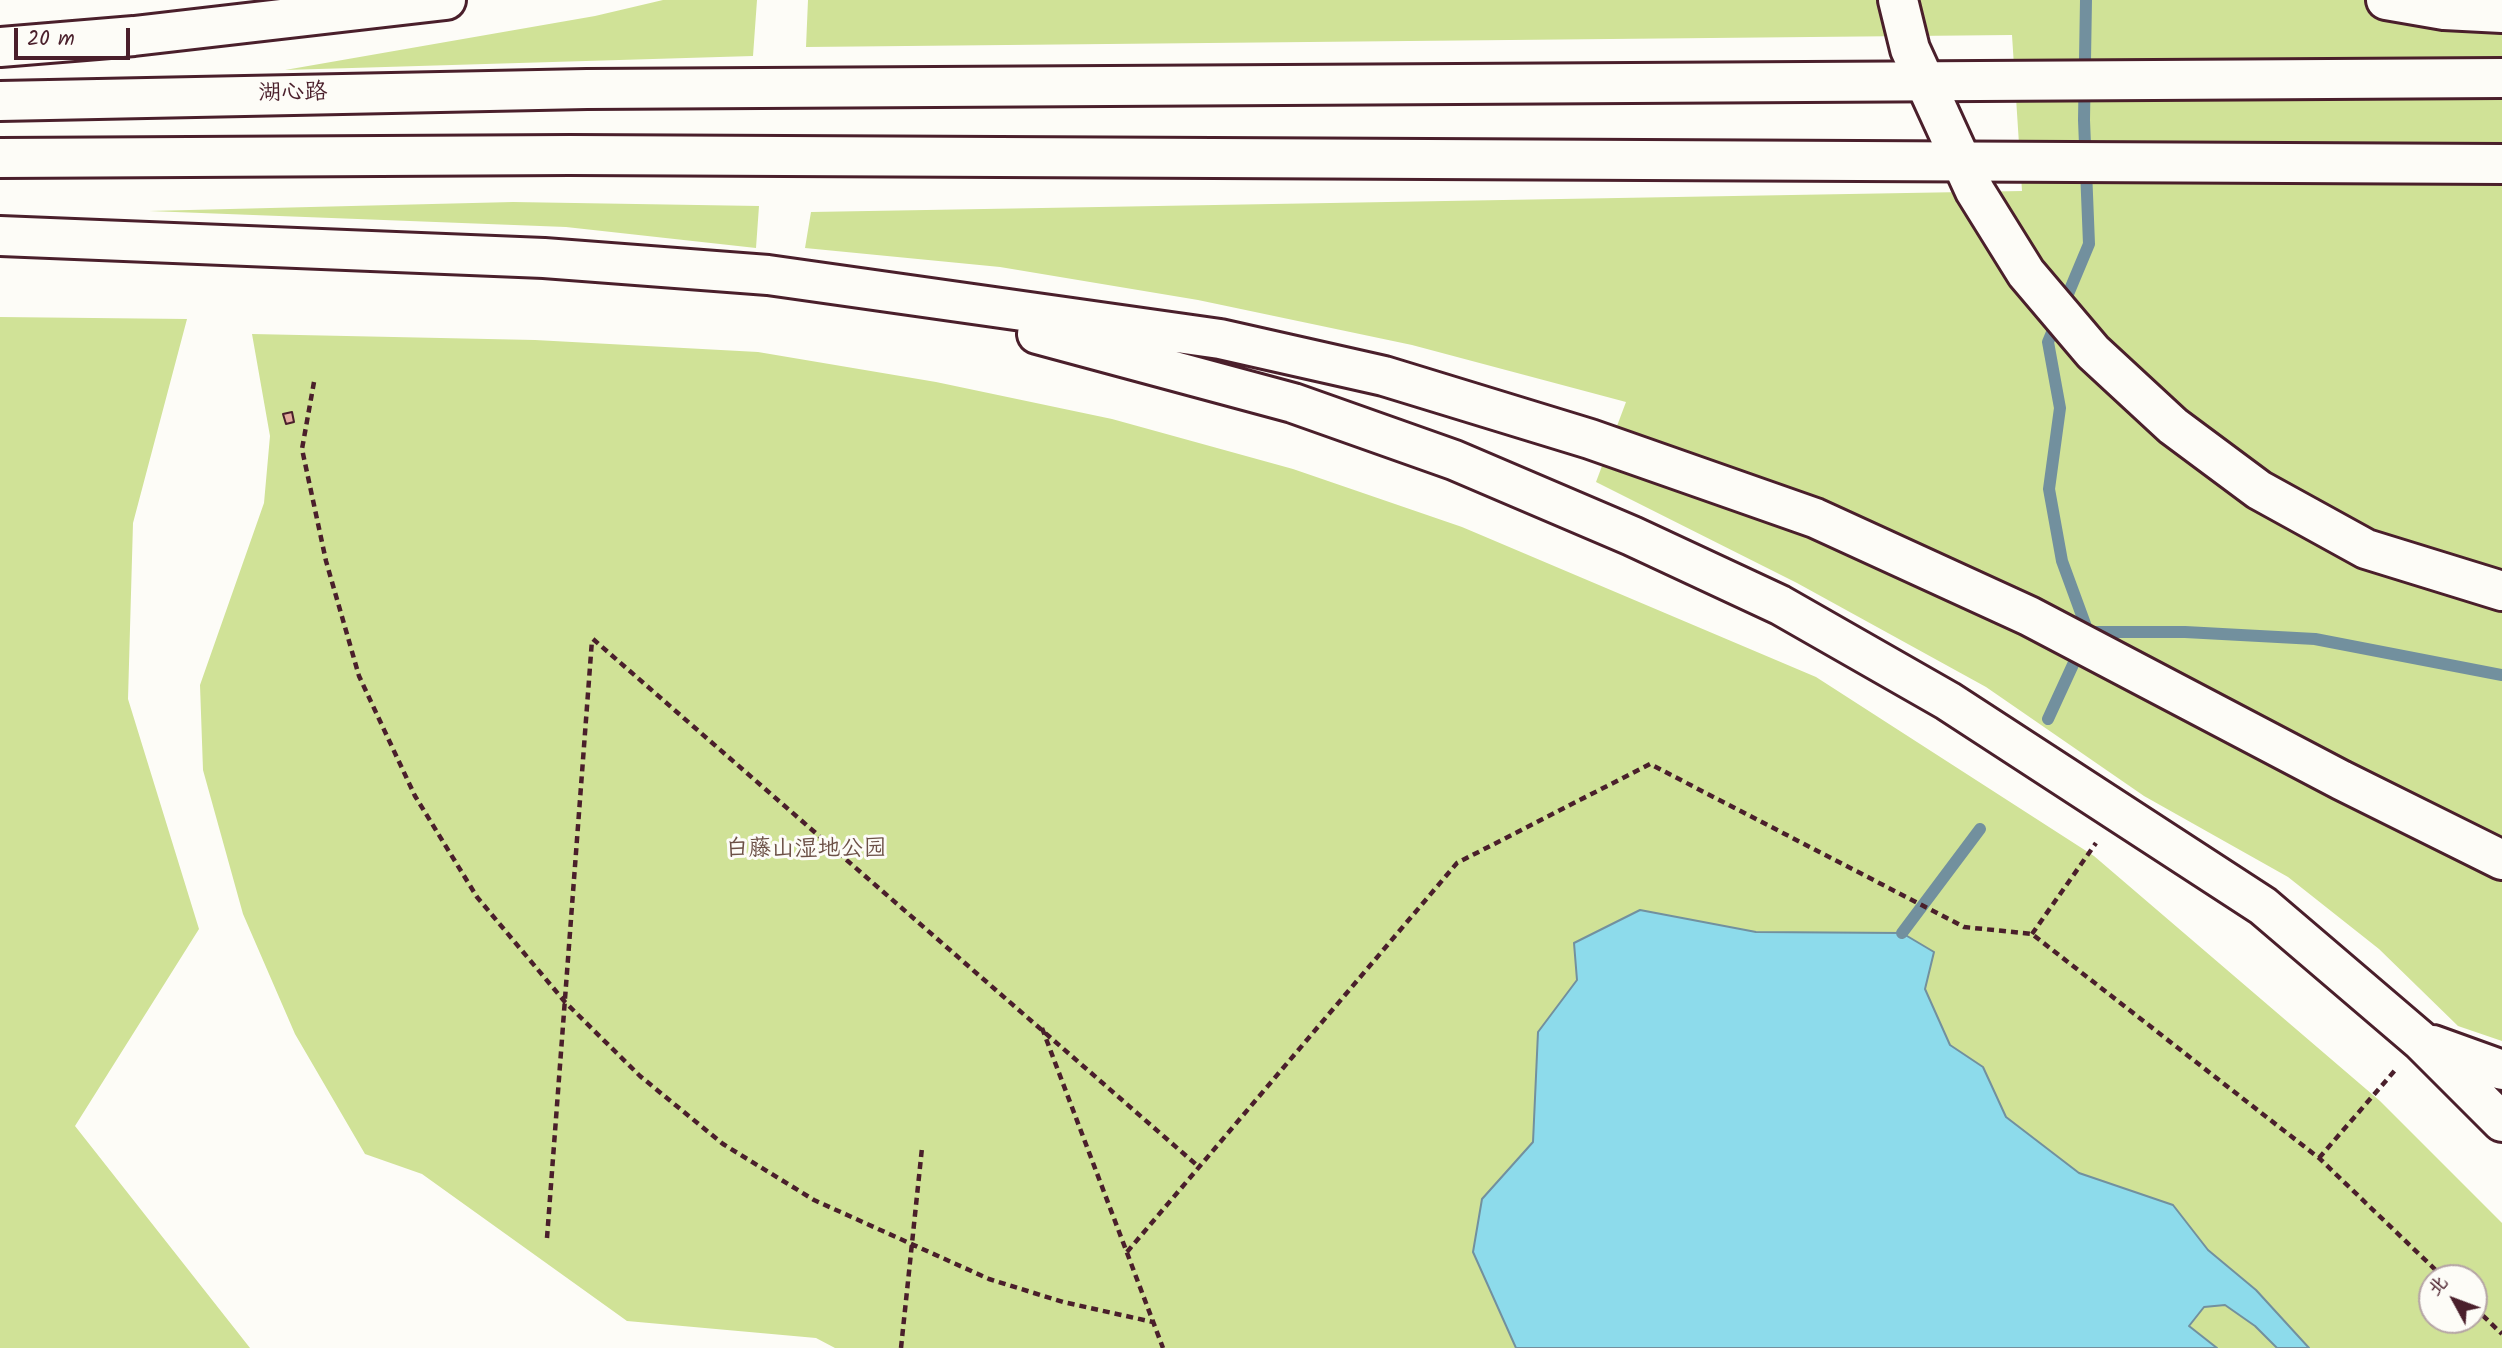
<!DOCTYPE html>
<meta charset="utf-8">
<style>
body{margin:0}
#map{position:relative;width:2502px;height:1348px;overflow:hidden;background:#fdfcf7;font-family:Kalam,"LXGW WenKai TC",sans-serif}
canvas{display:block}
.north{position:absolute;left:2418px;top:1264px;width:70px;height:70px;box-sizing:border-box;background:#fdfcf7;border:2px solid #b5a4a5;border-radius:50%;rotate:311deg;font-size:19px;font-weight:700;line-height:28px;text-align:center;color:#4a1f2b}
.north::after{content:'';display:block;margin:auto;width:24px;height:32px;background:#4a1f2b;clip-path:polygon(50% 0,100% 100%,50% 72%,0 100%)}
.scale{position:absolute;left:14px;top:28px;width:116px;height:32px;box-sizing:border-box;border:4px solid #4a1f2b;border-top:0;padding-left:9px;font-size:21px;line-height:24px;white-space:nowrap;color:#4a1f2b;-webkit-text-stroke:5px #fdfcf7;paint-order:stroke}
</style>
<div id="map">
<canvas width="2502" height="1348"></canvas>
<div class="north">北</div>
<div class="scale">20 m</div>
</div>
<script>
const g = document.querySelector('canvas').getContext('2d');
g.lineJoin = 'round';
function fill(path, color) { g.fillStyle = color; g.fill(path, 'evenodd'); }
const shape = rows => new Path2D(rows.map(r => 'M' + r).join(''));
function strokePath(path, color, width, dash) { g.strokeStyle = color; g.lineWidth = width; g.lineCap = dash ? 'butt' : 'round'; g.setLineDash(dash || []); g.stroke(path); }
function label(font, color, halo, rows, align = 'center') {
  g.font = font + ' Kalam,"LXGW WenKai TC",sans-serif'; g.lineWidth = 6; g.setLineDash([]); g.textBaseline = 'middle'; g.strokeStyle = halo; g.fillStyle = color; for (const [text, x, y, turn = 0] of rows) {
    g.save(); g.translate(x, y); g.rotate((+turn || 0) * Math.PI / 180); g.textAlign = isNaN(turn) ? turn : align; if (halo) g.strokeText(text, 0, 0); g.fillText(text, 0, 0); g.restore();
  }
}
const green = shape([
 [663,0,757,0,753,56,285,70,595,16],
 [808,0,2502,0,2502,1041,2458,1026,2379,949,2288,877,2144,796,1986,687,1797,583,1596,482,1626,402,1412,345,1198,300,1000,267,805,248,811,212,2022,191,2012,35,806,47],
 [513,202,759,206,756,248,566,227,149,211],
 [0,317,187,319,133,523,128,699,199,929,75,1126,250,1348,0,1348],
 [252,334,535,340,758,352,936,382,1112,419,1293,469,1462,527,1816,677,2094,856,2380,1101,2502,1223,2502,1348,835,1348,816,1338,627,1321,422,1174,365,1154,295,1034,243,914,203,770,200,685,264,503,270,436],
 [2432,1278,2474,1278,2474,1320,2432,1320]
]);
const water = shape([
 [1640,910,1756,932,1902,933,1934,952,1925,989,1950,1045,1983,1067,2006,1117,2079,1173,2173,1205,2208,1250,2256,1290,2309,1348,2277,1348,2255,1326,2225,1305,2204,1307,2189,1326,2217,1348,1516,1348,1473,1252,1482,1199,1533,1142,1538,1032,1577,980,1574,943,1640,910]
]);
const stream = shape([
 [2088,632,2185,632,2315,639,2502,675],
 [2048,719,2088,632,2062,561,2049,489,2060,408,2048,342,2089,244,2084,120,2086,0],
 [1902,933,1980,829]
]);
const building = shape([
 [292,412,294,422,286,424,283,414,292,412]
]);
const path = shape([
 [314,382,302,449,326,561,359,676,415,796,477,897,565,1002,640,1076,723,1144,814,1200,989,1279,1063,1302,1153,1322],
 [593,639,1199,1167],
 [2032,934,2096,843],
 [1042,1028,1163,1348],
 [2319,1158,2397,1068],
 [547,1238,592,640],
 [1127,1252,1457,863,1650,764,1964,927,2032,934,2319,1158,2444,1278],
 [2474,1307,2502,1334],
 [901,1348,922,1148]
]);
const primary = shape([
 [0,101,587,89,2502,78],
 [0,158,570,155,2502,164]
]);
const trunk = shape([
 [1898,0,1910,49,1975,191,2026,273,2093,352,2173,426,2259,490,2366,549,2502,591],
 [2386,0,2444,10,2502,13],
 [0,47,134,36,446,0],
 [0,236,544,258,768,275,1220,339,1384,376,1590,439,1815,518,2029,616,2341,780,2502,860],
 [1037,334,1293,403,1454,460,1632,536,1780,605,1948,701,2263,906,2421,1041,2502,1122],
 [2433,1045,2502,1070]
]);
const streetNames = [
 ["湖心路",293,95,-1]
];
const parkNames = [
 ["白藤山湿地公园",806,851]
];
fill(green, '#d0e297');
fill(water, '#8ddbeb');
strokePath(water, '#72909e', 2);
strokePath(stream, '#72909e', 12);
fill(building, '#e4ac9d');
strokePath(building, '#4a1f2b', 2);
strokePath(primary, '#4a1f2b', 44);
strokePath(trunk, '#4a1f2b', 44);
strokePath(path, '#4a1f2b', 4.5, [7, 5]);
strokePath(primary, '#fdfcf7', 38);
strokePath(trunk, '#fdfcf7', 38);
label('23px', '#4a1f2b', '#fdfcf7', streetNames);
label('23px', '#6c5046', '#fdfcf7', parkNames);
</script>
